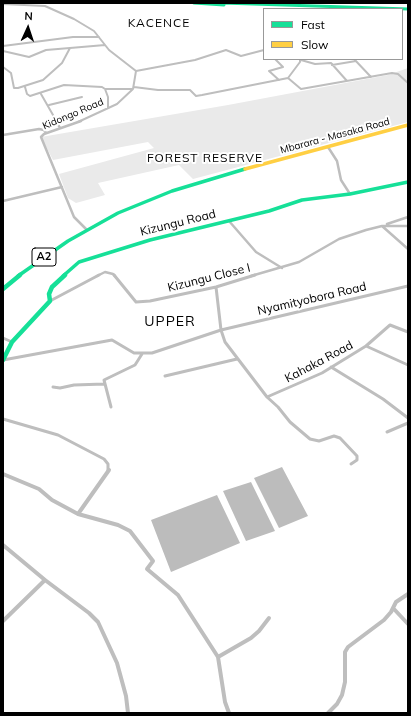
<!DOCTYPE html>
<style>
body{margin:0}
#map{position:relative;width:411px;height:716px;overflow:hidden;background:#fff;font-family:Mulish,sans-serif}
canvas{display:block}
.frame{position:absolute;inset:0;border:4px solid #000;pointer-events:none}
.legend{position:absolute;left:263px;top:8px;width:140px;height:52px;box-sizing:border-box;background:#fff;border:1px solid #999;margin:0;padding:5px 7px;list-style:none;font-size:12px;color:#000}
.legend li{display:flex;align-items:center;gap:8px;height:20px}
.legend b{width:20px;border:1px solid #999}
.north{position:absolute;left:8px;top:8px;width:40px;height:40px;-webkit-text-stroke:3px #fff;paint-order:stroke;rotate:3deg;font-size:11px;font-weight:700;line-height:16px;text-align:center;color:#000}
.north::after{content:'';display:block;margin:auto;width:14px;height:18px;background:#000;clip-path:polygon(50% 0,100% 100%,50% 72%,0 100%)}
</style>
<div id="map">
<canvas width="411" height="716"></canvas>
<div class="frame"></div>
<ul class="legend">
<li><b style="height:5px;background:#16e098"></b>Fast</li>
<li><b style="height:5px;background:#ffcf43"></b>Slow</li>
</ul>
<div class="north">N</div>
</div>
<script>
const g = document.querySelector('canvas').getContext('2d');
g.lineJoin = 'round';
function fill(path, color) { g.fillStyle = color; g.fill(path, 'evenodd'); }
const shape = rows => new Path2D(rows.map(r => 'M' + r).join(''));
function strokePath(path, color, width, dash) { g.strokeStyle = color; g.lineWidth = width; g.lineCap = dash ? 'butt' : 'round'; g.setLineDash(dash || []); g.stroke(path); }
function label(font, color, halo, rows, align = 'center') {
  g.font = font + ' Mulish,sans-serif'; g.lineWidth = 4; g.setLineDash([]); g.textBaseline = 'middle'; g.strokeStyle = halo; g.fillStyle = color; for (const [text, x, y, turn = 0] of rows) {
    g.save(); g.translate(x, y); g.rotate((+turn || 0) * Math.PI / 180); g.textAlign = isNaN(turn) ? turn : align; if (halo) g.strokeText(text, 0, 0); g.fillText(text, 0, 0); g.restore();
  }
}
const green = shape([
 [408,68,408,122,193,179,179,165,98,183,105,195,76,203,68,198,59,174,154,148,148,142,53,160,41,137,228,105,388,75]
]);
const water = shape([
 [282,467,308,516,279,528,254,478],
 [251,482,275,531,246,541,223,491],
 [217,495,240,543,171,572,151,520]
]);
const streetFar3 = shape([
 [3,4,45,6,74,19,94,31,109,50,136,71,133,89,117,104,78,122],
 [3,46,73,37,99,37],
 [3,51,29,57,46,50,70,48],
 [275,59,283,67,269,71,279,80],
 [354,59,371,77],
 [301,60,315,64,331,63,347,81],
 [332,65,356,61],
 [3,67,11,73,14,88,18,88,43,80,62,63,70,48,105,45],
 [136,71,195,60,226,50,241,56,264,50],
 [288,78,301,89,392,73,398,74,408,83],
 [25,87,27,94,30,96,64,85,102,87,105,89,108,97,108,108],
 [134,87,158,90,190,90,196,96,202,95,288,78,300,62,300,59],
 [105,89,133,89],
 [41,94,57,122],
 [49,105,82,97]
]);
const streetFar2 = shape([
 [56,121,60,128],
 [81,121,44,134,41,137,74,217,87,230],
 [3,135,39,129,44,130,46,133],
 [328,147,337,161,341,180,350,194],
 [3,201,62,187],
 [229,221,256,252,282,268],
 [387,224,408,217],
 [382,226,408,249],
 [97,276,105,272,113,274,115,276],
 [251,276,299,262,339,239,366,230,382,226,408,226]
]);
const streetFar1 = shape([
 [114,275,136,302,150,301,216,287,255,275],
 [216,287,221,330,225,342,267,397,322,373,366,346,408,365],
 [50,301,99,275],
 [3,338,12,342],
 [366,346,390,325,408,332],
 [3,360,112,340,134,353,152,353,221,330,408,286],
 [331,367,383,399,408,418],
 [165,376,237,359],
 [53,387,60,388,74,385,104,384],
 [267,397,278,407,290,422,310,439,319,441,334,436,340,438,357,456,357,460,351,464],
 [111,407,104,380,135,365,142,354],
 [3,419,58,435,104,459,108,464,108,471],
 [387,432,408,423]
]);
const street = shape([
 [3,474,39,489,52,500,78,514,118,525,130,531,153,561,147,569,178,595,218,657],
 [78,514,109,470],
 [3,545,45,580,89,613,98,622,117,663,126,696,128,713],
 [393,608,408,624],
 [3,621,45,580],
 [229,713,225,702,218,657,251,638,259,631,269,618],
 [328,713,337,704,342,695,345,682,345,652,348,647,384,620,391,612,396,602,408,594]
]);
const fastFar2 = shape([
 [194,3,224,5],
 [222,3,408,9]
]);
const fastFar1 = shape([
 [18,276,68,241,118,213,172,191,245,169],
 [63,276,79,262,150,240,269,211,302,200,350,194,408,182]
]);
const fast = shape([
 [3,289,20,275],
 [3,360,12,342,50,301,49,294,52,287,65,275]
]);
const slow = shape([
 [245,169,408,125]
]);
const farStreetnames = [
 ["Kidongo Road",73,114,-23],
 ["Mbarara - Masaka Road",335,136,-15]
];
const shields = [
 [44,257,24]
];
const shieldNames = [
 ["A2",44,257]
];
const farQuarternames = [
 ["KACENCE",159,23],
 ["FOREST RESERVE",205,158]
];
const streetNames = [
 ["Kizungu Road",178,223,-14],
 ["Kizungu Close I",209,278,-14],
 ["Nyamityobora Road",312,299,-13],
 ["Kahaka Road",319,362,-28]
];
const quarterNames = [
 ["UPPER",170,322]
];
fill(green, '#eaeaea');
fill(water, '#bcbcbc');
strokePath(streetFar3, '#bebebe', 2);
strokePath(streetFar2, '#bebebe', 2.5);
strokePath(streetFar1, '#bebebe', 3);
strokePath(street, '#bebebe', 4);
strokePath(fastFar2, '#16e098', 3);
strokePath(fastFar1, '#16e098', 3.5);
strokePath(fast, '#16e098', 4.5);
strokePath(slow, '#ffcf43', 3.5);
label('10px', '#000', '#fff', farStreetnames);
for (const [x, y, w] of shields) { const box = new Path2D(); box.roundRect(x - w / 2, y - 9, w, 18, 3); g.fillStyle = '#fff'; g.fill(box); strokePath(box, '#000', 1); }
label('bold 11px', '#000', null, shieldNames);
g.letterSpacing = '1px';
label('12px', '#000', '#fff', farQuarternames);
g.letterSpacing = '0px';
label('12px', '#000', '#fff', streetNames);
g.letterSpacing = '1px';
label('14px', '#000', '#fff', quarterNames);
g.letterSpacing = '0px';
</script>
